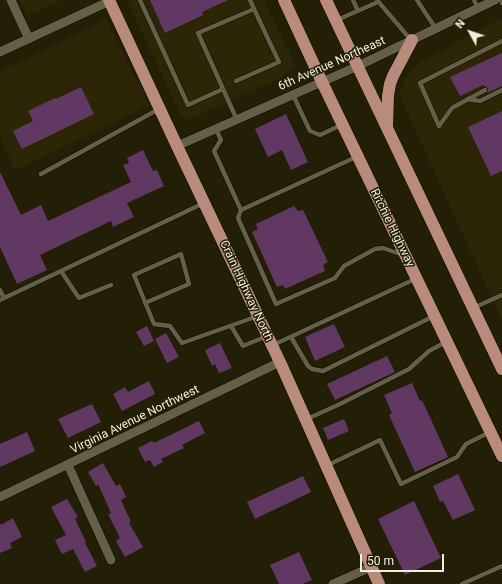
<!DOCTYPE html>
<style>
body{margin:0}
#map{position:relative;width:502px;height:584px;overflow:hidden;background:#231e06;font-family:Roboto,sans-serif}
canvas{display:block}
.north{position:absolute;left:450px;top:12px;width:40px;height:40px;-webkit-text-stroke:3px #231e06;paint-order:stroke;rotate:310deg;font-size:11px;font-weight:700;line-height:16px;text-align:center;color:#f0eedf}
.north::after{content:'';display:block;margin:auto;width:14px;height:18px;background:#f0eedf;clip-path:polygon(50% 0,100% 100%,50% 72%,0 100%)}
.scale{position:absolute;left:360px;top:554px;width:84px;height:18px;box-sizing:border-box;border:2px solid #f0eedf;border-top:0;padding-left:5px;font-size:12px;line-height:14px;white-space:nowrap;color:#f0eedf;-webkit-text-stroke:3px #231e06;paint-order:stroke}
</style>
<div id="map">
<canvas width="502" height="584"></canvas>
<div class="north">N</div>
<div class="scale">50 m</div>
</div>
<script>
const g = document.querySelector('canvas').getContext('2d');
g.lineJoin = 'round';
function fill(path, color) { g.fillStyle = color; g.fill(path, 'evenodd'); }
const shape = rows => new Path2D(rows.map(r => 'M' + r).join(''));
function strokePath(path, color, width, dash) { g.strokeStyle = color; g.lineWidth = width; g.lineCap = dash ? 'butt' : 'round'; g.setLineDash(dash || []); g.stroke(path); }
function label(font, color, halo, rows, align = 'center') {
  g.font = font + ' Roboto,sans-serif'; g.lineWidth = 3; g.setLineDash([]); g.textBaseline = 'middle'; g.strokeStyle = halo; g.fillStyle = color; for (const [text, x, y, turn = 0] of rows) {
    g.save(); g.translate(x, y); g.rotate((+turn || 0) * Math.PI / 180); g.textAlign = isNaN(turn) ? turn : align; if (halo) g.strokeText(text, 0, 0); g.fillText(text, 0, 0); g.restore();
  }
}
const built = shape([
 [20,0,62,0,27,15],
 [127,0,264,0,296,65,280,78,188,120,180,114],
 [502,18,502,320,399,94,405,79,420,62],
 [106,19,150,106,15,170,0,137,0,71]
]);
const building = shape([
 [150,0,228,0,202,12,203,15,165,33],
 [502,53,502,86,487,93,488,89,483,85,460,96,450,77],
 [81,87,94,114,22,149,13,131,33,121,28,111,55,98,56,99],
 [502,111,502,171,491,176,468,127],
 [286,114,308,162,291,170,282,150,268,157,255,129],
 [143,150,153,171,157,170,164,186,127,203,134,217,113,227,111,221,40,255,47,270,17,284,0,247,0,172,21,215,41,205,48,221,131,182,123,165,129,163,127,158],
 [294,206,298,211,303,210,328,262,323,265,325,271,285,289,283,285,277,287,252,232,258,229,256,224],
 [334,324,345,347,315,361,305,337],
 [147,326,154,341,144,346,136,332],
 [166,333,179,357,167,363,155,339],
 [220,343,232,368,219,373,215,364,212,366,205,350],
 [387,356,395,372,335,400,327,384],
 [149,381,155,394,122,411,113,394,125,387,128,392],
 [412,383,420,401,422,400,448,457,415,472,389,415,392,413,384,395],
 [92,404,101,422,68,438,58,419],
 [344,419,349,431,328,440,323,428],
 [199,421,205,433,182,445,184,448,161,459,163,462,154,467,150,460,145,462,138,448,152,441,154,443],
 [27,432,35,451,0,467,0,444],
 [103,463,116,486,120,484,126,497,121,500,131,522,129,523,143,547,125,557,116,541,120,538,108,514,111,513,98,484,96,486,88,472],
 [458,474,475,510,453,520,443,501,440,502,433,486],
 [303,476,311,492,255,519,247,502],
 [67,499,78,517,75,519,86,542,85,543,97,566,85,572,73,549,62,554,55,540,66,535,51,507],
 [414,501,441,558,405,575,378,519],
 [13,518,22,537,10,543,12,548,0,553,0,523,1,525],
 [299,552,312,580,303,584,279,584,270,565]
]);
const lane = shape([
 [140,0,188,105,223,89],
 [250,0,254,9],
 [353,0,358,11],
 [377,0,411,40],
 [417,0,436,29],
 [474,0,478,8],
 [501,0,502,3],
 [337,20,378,2],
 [236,81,279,62,254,9,198,33,237,120],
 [293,95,310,131,320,135,341,125],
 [467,99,480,101,502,90],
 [439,126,420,83,502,41],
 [439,126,452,108,485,90],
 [216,129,221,140,214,151,241,210,356,157],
 [41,174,159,109],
 [241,210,238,218,276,304,335,278,344,266,375,249,383,248,403,255],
 [61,271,79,298,111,285],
 [0,290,4,298],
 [0,300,204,203],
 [145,303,189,284,181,254,134,275,154,324,170,326,182,343,258,316],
 [473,308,502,295],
 [231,326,243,346,267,336],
 [291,337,308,366,312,369,323,371,434,316],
 [273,345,415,279],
 [307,419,340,404,409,369,429,351,446,342],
 [326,466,380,440,401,484,457,457,466,444,490,432],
 [462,584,502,566]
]);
const street = shape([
 [11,0,29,39],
 [0,52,110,1],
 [177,146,358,66,495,0],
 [68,465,111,560],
 [0,497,280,362],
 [333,584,371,567]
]);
const primary = shape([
 [109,0,177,146,280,362,379,584],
 [284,0,322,82,502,456],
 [326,0,502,369],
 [387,126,388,96,390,84,393,76,412,40]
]);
const streetNames = [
 ["6th Avenue Northeast",332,64,-24],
 ["Ritchie Highway",392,228,64],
 ["Crain Highway North",246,291,65],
 ["Virginia Avenue Northwest",135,420,-26]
];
fill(built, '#2d2606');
fill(building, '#613862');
strokePath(lane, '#0c0800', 5.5);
strokePath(street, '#0c0800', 10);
strokePath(primary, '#0c0800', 13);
strokePath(lane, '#645f46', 4.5);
strokePath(street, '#645f46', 9);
strokePath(primary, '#b88b7b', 12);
label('12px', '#f0eedf', '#231e06', streetNames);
</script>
